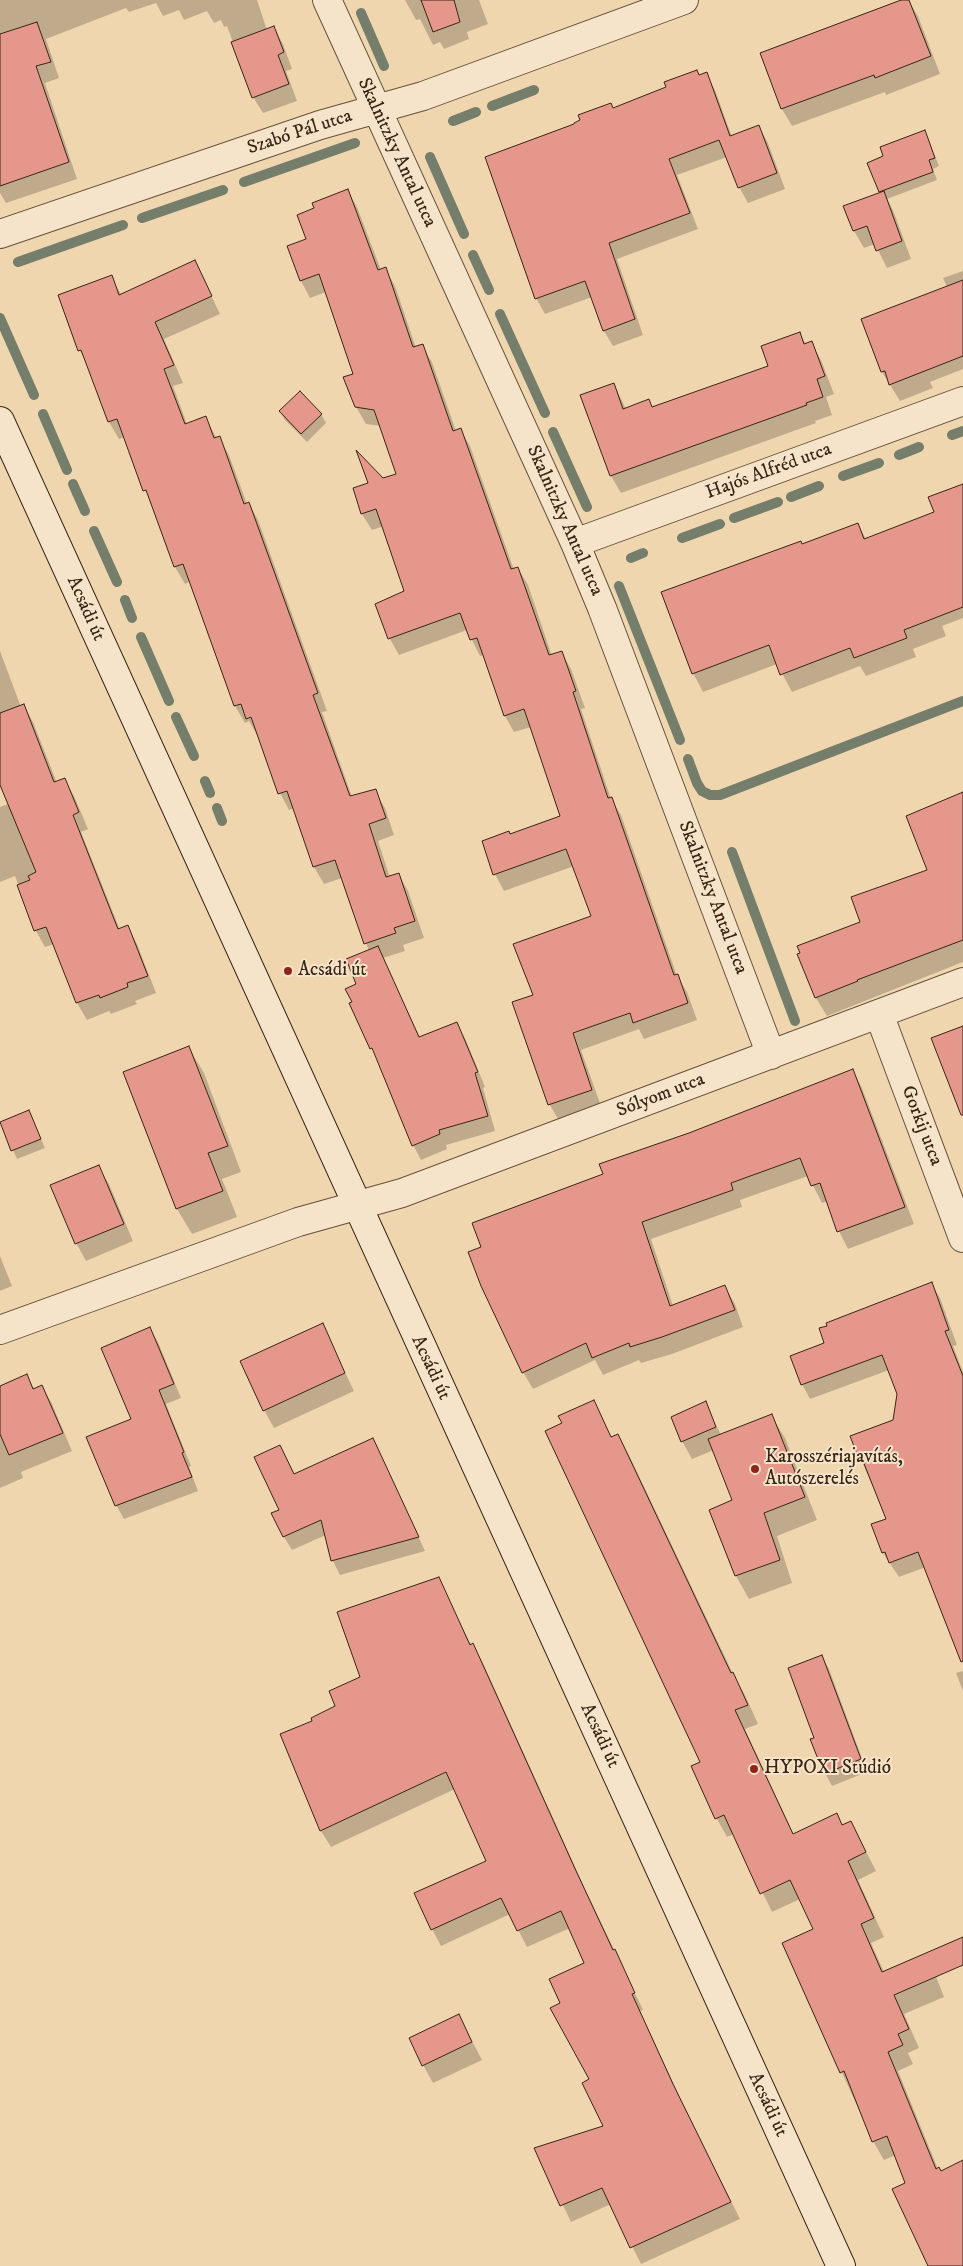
<!DOCTYPE html>
<meta charset="utf-8">
<style>
body{margin:0}
canvas{display:block;background:#efd6ae}
</style>
<canvas width="963" height="2266"></canvas>
<script>
const g = document.querySelector('canvas').getContext('2d');
g.lineJoin = 'round';
function fill(path, color) { g.fillStyle = color; g.fill(path, 'evenodd'); }
const shape = rows => new Path2D(rows.map(r => 'M' + r).join(''));
function strokePath(path, color, width, dash) { g.strokeStyle = color; g.lineWidth = width; g.lineCap = dash ? 'butt' : 'round'; g.setLineDash(dash || []); g.stroke(path); }
function label(font, color, halo, rows, align = 'center') {
  g.font = font + ' "IM FELL DW Pica",serif'; g.lineWidth = 4; g.setLineDash([]); g.textBaseline = 'middle'; g.strokeStyle = halo; g.fillStyle = color; for (const [text, x, y, turn = 0] of rows) {
    g.save(); g.translate(x, y); g.rotate((+turn || 0) * Math.PI / 180); g.textAlign = isNaN(turn) ? turn : align; if (halo) g.strokeText(text, 0, 0); g.fillText(text, 0, 0); g.restore();
  }
}
const shadow = shape([
 [0,0,257,0,267,30,274,28,283,44,292,69,286,71,297,101,263,113,253,97,227,26,224,27,221,20,214,23,207,11,184,20,179,10,163,16,156,3,129,12,126,8,46,39,59,78,45,83,77,179,6,203,0,193],
 [405,0,479,0,488,24,467,32,469,39,444,49,440,42,433,45,420,19,416,20],
 [905,0,908,0,918,16,940,74,886,95,885,92,792,126,782,109,762,54],
 [706,74,715,90,732,137,759,127,768,143,785,189,748,203,739,187,727,157,677,175,698,229,617,259,643,335,613,346,604,331,592,297,545,314,536,298,576,125],
 [925,132,939,166,933,169,937,180,887,199,893,210,911,259,887,268,875,244,864,248,854,231,881,193,885,157],
 [348,191,357,207,381,270,385,269,395,286,416,348,422,346,432,362,456,431,460,429,470,446,514,570,518,568,528,585,552,656,562,653,571,669,585,708,581,709,611,799,621,815,677,976,687,992,697,1020,644,1039,639,1029,581,1050,601,1106,559,1121,550,1105,514,1003,534,996,592,916,574,866,504,891,495,874,510,836,561,817,531,727,514,732,505,716,484,655,480,656,467,630,399,655,390,639,376,604,406,592,384,526,372,530,362,514,354,489,398,474,381,426,366,424,356,407,355,374,326,292,310,298,301,281,289,247,308,240,316,209],
 [195,262,220,314,164,339,183,383,173,386,187,424,206,418,217,439,219,438,229,455,247,504,249,503,258,520,327,711,322,712,352,797,375,791,385,808,394,835,378,841,390,878,399,875,408,891,424,938,403,945,405,951,383,958,420,1038,456,1024,465,1038,485,1087,483,1088,495,1131,446,1145,447,1149,421,1160,413,1145,380,1064,351,1004,353,1003,357,984,369,951,342,878,324,884,314,867,295,808,289,810,280,793,259,735,257,735,249,721,245,723,235,706,191,581,185,584,175,567,125,437,119,439,109,422,89,367,80,351,60,295,111,277,122,296],
 [963,271,963,369,930,382,933,388,900,401,882,372,947,287,943,278],
 [799,333,806,344,811,343,821,360,834,394,826,397,832,415,815,421,816,423,621,493,611,476,581,396,614,384,626,409,652,408,770,366],
 [280,411,321,414,326,423,307,442,285,420],
 [963,485,963,618,942,626,946,636,913,649,916,657,866,676,860,666,792,692,777,664,703,692,693,673,802,545,858,524,866,539,936,513],
 [0,651,21,707,24,706,33,722,57,783,64,779,74,796,88,829,81,832,120,930,128,927,137,944,156,993,135,1001,137,1004,111,1014,109,1011,87,1020,77,1003,54,944,45,947,36,931,15,876,0,882,0,807,8,804,0,784],
 [963,793,963,962,827,1016,816,998,799,955,861,923,929,870,908,816],
 [189,1048,204,1073,241,1172,222,1179,237,1217,192,1234,177,1209,125,1072],
 [853,1071,862,1088,914,1224,848,1249,839,1231,828,1201,822,1203,808,1176,740,1200,742,1207,651,1239,673,1306,725,1287,735,1304,743,1327,672,1354,641,1363,639,1360,603,1375,595,1360,533,1389,523,1372,482,1248,604,1175,690,1134],
 [28,1111,45,1148,17,1159,1,1123],
 [98,1166,109,1184,133,1241,86,1261,76,1243],
 [0,1256,12,1286,0,1291],
 [931,1283,940,1298,957,1345,953,1346,963,1372,963,1664,926,1567,899,1577,883,1553,872,1525,887,1519,851,1437,895,1420,898,1394,889,1370,810,1399,802,1384,826,1344],
 [322,1325,354,1391,274,1428,264,1410],
 [150,1329,158,1342,181,1398,166,1404,191,1466,189,1467,198,1491,124,1519,116,1505],
 [27,1376,35,1390,42,1386,52,1404,72,1451,21,1472,23,1478,0,1488,0,1387],
 [593,1402,612,1438,618,1436,629,1455,733,1674,744,1693,758,1724,745,1729,794,1835,836,1814,843,1826,851,1822,876,1871,858,1880,884,1937,871,1943,884,1972,935,1974,944,1997,904,2014,919,2048,908,2053,913,2064,898,2071,938,2169,940,2172,963,2162,963,2266,930,2266,907,2183,896,2155,884,2160,873,2141,783,1943,814,1930,800,1899,772,1912,734,1834,727,1837,717,1819,693,1767,702,1763,656,1663,645,1644,614,1573,563,1424],
 [705,1403,721,1435,771,1415,785,1438,817,1520,777,1536,792,1583,749,1599,736,1576,734,1501,714,1450,692,1459,682,1441],
 [373,1439,425,1551,340,1575,333,1561,326,1535,292,1550,284,1537,273,1514,281,1510,280,1446,295,1475],
 [438,1579,471,1645,472,1645,482,1661,586,1891,643,2010,640,2011,682,2102,740,2219,641,2264,611,2204,571,2222,536,2149,604,2126,591,2079,562,2004,585,1964,570,1928,527,1947,510,1914,441,1946,432,1929,488,1861,455,1789,331,1847,321,1831,282,1735,314,1722,337,1707],
 [822,1657,829,1669,867,1772,832,1786,825,1773,816,1738],
 [963,1671,963,1691,956,1673],
 [459,2016,482,2060,433,2083,423,2065]
]);
const stream = shape([
 [361,13,384,66],
 [492,106,534,90],
 [453,121,476,112],
 [430,157,464,234],
 [244,182,355,143],
 [142,218,223,190],
 [473,255,489,290],
 [18,262,123,225],
 [500,314,545,413],
 [0,318,34,395],
 [43,414,67,470],
 [553,432,587,507],
 [952,435,963,431],
 [899,455,919,447],
 [843,476,879,463],
 [73,484,85,511],
 [791,497,819,486],
 [734,518,778,502],
 [94,531,117,582],
 [682,538,720,524],
 [631,558,643,553],
 [619,586,680,740],
 [125,600,132,618],
 [141,637,169,701],
 [176,717,194,756],
 [688,759,697,783,702,791,710,795,720,795,963,701],
 [205,781,210,793],
 [217,808,222,821],
 [732,852,795,1021]
]);
const building = shape([
 [421,0,454,0,460,22,433,32,421,0],
 [901,0,909,0,931,56,875,78,874,75,781,109,760,53,901,0],
 [37,22,51,62,36,66,69,162,0,186,0,34,37,22],
 [274,26,284,52,278,55,289,84,252,98,231,42,274,26],
 [697,70,699,75,707,72,730,136,759,125,777,173,738,188,719,140,669,159,690,213,609,243,635,319,603,331,585,281,535,299,485,157,574,124,574,123,580,120,578,115,611,103,613,108,666,87,664,82,697,70],
 [925,130,935,158,929,160,933,172,879,192,867,163,883,156,880,147,925,130],
 [348,189,378,270,386,267,413,347,423,344,453,431,461,428,511,569,518,567,549,655,562,651,576,691,573,692,608,798,612,797,674,975,678,974,688,1003,633,1023,630,1013,573,1033,592,1090,548,1105,512,1002,533,995,513,944,591,916,566,849,493,875,482,841,509,831,510,834,560,816,524,709,504,716,477,638,470,640,460,613,388,639,375,604,404,591,376,509,361,514,353,488,368,483,356,450,383,478,396,474,374,410,355,407,343,377,353,374,319,274,300,281,287,246,306,239,297,215,314,208,312,203,348,189],
 [884,191,902,241,876,251,867,226,853,231,843,206,884,191],
 [195,260,212,296,155,322,174,365,164,369,185,424,206,416,214,438,220,436,244,504,249,502,318,693,313,695,350,796,376,789,386,818,369,824,386,877,399,873,415,921,394,928,396,933,364,944,335,860,313,867,287,791,278,794,251,717,246,719,241,704,234,706,183,564,174,567,146,490,143,491,117,419,108,422,81,350,78,351,58,295,112,275,119,295,195,260],
 [963,280,963,356,889,385,885,371,881,372,861,319,963,280],
 [800,332,804,344,812,341,825,376,817,379,823,397,806,403,807,405,610,476,580,395,614,383,623,409,649,399,652,407,768,366,761,346,800,332],
 [300,391,322,414,301,434,279,411,300,391],
 [963,484,963,607,904,630,907,638,854,658,850,648,780,675,769,645,692,674,661,592,801,541,802,544,858,523,864,539,934,512,928,497,963,484],
 [24,704,54,782,65,778,79,812,73,815,118,929,128,925,148,976,127,983,128,987,100,998,99,995,76,1003,46,927,34,931,17,885,30,880,28,876,36,872,0,785,0,713,24,704],
 [963,792,963,940,857,980,858,981,815,998,797,954,800,953,797,946,860,922,851,897,927,870,906,816,963,792],
 [378,946,419,1037,457,1022,478,1072,475,1073,488,1116,439,1130,440,1134,412,1146,372,1048,370,1049,349,1003,352,1002,345,989,356,984,346,959,378,946],
 [963,1026,963,1115,961,1115,931,1038,963,1026],
 [189,1046,228,1146,208,1153,223,1191,176,1209,123,1072,189,1046],
 [853,1069,905,1207,837,1232,820,1183,811,1186,800,1158,731,1183,733,1190,642,1222,670,1306,725,1285,735,1310,662,1337,630,1347,629,1343,592,1358,586,1343,522,1373,481,1286,468,1252,481,1247,472,1223,603,1174,599,1164,689,1133,853,1069],
 [29,1110,41,1139,11,1151,0,1122,29,1110],
 [99,1165,124,1224,75,1244,50,1185,99,1165],
 [932,1282,949,1330,945,1331,963,1376,963,1661,961,1662,918,1552,889,1563,885,1552,882,1553,871,1524,886,1519,863,1461,860,1462,850,1436,893,1420,897,1394,882,1355,801,1385,790,1356,824,1343,819,1328,827,1326,826,1323,932,1282],
 [323,1323,345,1373,263,1411,240,1361,323,1323],
 [150,1327,174,1384,159,1390,184,1452,182,1453,192,1477,115,1506,86,1437,131,1419,101,1348,150,1327],
 [27,1374,33,1389,42,1385,63,1433,9,1455,0,1434,0,1386,27,1374],
 [594,1400,611,1437,618,1434,731,1673,733,1672,748,1705,735,1710,793,1834,837,1813,842,1825,851,1821,866,1852,848,1861,874,1918,861,1924,882,1972,963,1937,963,1965,894,1995,909,2029,898,2034,903,2045,888,2052,936,2169,939,2167,941,2171,963,2160,963,2266,928,2266,892,2189,905,2183,887,2136,872,2142,844,2071,840,2073,782,1943,813,1929,790,1880,760,1894,724,1815,715,1819,691,1766,700,1762,545,1431,562,1423,558,1416,594,1400],
 [706,1401,716,1427,681,1442,671,1417,706,1401],
 [772,1414,805,1497,764,1513,780,1560,735,1576,709,1510,732,1500,708,1439,772,1414],
 [373,1438,419,1537,331,1561,321,1520,283,1537,271,1513,279,1510,254,1457,280,1445,294,1474,373,1438],
 [439,1577,470,1645,473,1643,577,1873,613,1950,615,1949,635,1993,632,1994,673,2084,731,2202,630,2248,602,2188,560,2206,534,2148,603,2126,582,2083,589,2079,550,2008,560,2003,549,1979,584,1963,561,1911,517,1931,501,1898,431,1930,414,1893,486,1861,446,1772,320,1831,280,1734,312,1721,311,1718,335,1706,329,1691,360,1677,337,1612,439,1577],
 [822,1655,861,1759,824,1774,810,1739,814,1738,788,1668,822,1655],
 [459,2014,472,2042,422,2066,409,2038,459,2014]
]);
const street = shape([
 [327,0,575,543,602,608,771,1055],
 [0,234,320,125,423,96,684,0],
 [575,543,963,401],
 [879,1014,963,1238],
 [0,1330,298,1222,402,1193,963,982]
]);
const secondary = shape([
 [0,421,841,2266]
]);
const markers = [
 [288,971,5,"#8f2418"],
 [755,1469,5,"#8f2418"],
 [754,1769,5,"#8f2418"]
];
const streetNames = [
 ["Szabó Pál utca",300,133,-18],
 ["Skalnitzky Antal utca",396,153,65],
 ["Hajós Alfréd utca",769,472,-20],
 ["Skalnitzky Antal utca",564,521,66],
 ["Acsádi út",85,609,66],
 ["Skalnitzky Antal utca",712,898,69],
 ["Sólyom utca",661,1096,-21],
 ["Gorkij utca",921,1126,69],
 ["Acsádi út",430,1368,65],
 ["Acsádi út",599,1736,65],
 ["Acsádi út",767,2105,65]
];
const poiNames = [
 ["Acsádi út",298,971],
 ["Karosszériajavítás,",765,1458],
 ["Autószerelés",765,1480],
 ["HYPOXI Stúdió",764,1769]
];
fill(shadow, '#0003');
strokePath(stream, '#747e6b', 10);
fill(building, '#e6978b');
strokePath(building, '#392516', 1);
strokePath(street, '#66513c', 30);
strokePath(secondary, '#392516', 30);
strokePath(street, '#f5e4ca', 28);
strokePath(secondary, '#f5e4ca', 28);
for (const [x, y, r, color] of markers) { const dot = new Path2D(); dot.arc(x, y, r, 0, 2 * Math.PI); g.fillStyle = color; g.fill(dot); strokePath(dot, '#f5e4ca', 2); }
label('19px', '#392516', '#f5e4ca', streetNames);
label('19px', '#392516', '#f5e4ca', poiNames, 'left');
</script>
